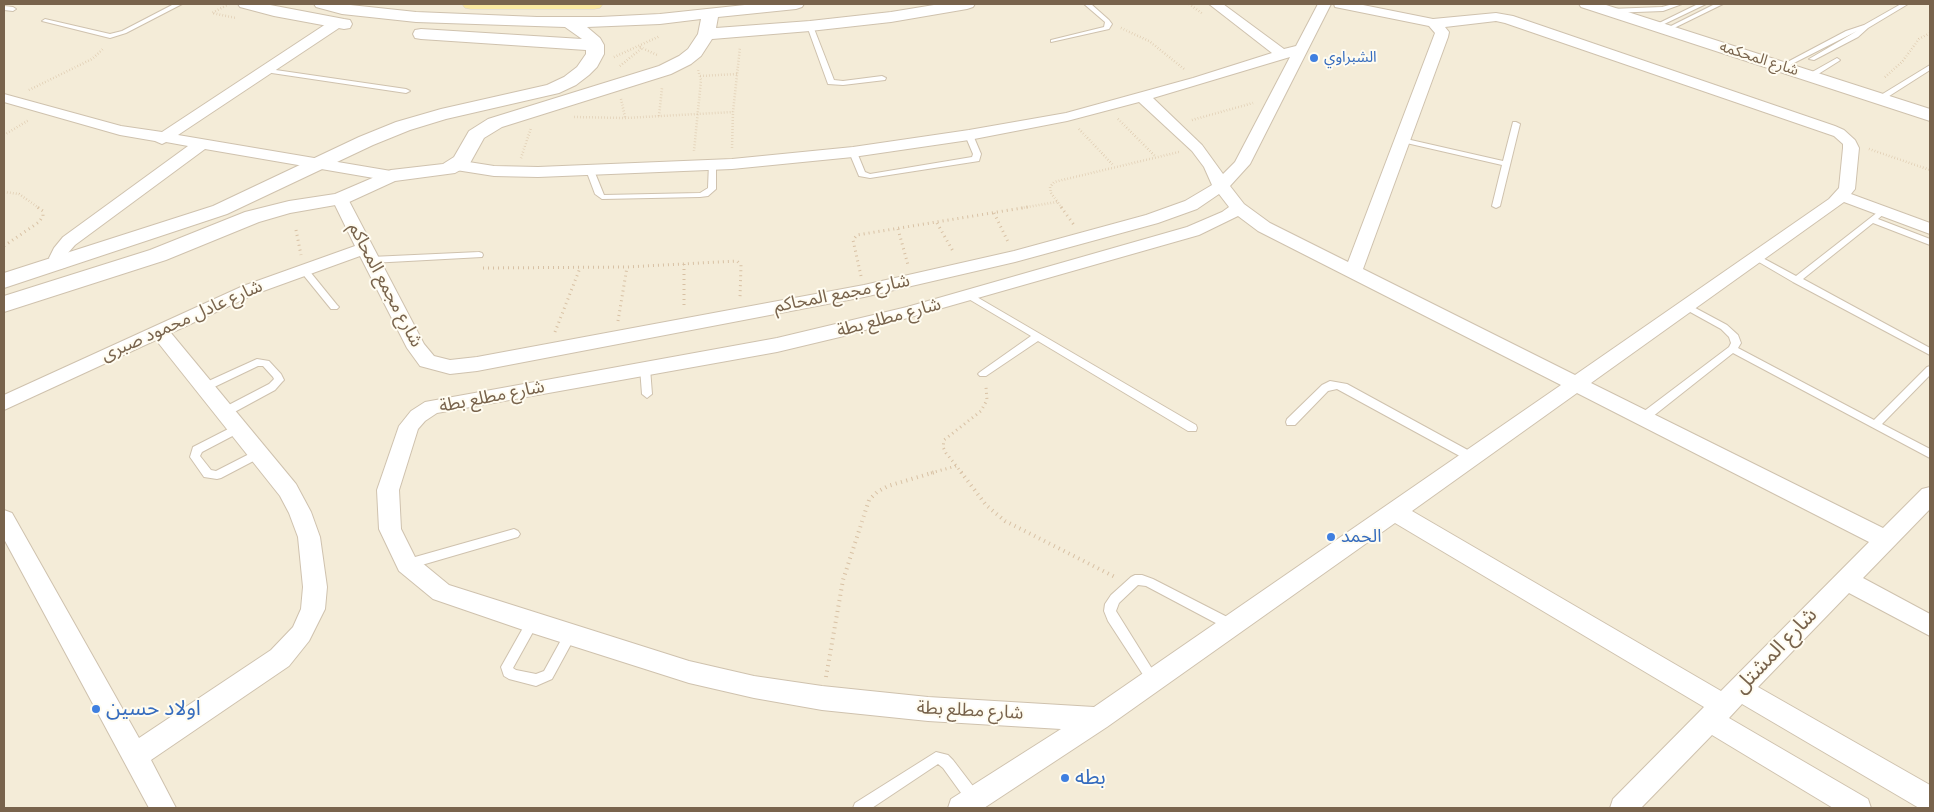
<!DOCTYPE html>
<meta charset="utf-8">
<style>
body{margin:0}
#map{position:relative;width:1934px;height:812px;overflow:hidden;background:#fdf9ea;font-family:"Archivo Narrow",sans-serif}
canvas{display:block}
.frame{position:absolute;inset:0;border:5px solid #78634c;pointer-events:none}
</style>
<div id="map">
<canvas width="1934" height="812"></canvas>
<div class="frame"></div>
</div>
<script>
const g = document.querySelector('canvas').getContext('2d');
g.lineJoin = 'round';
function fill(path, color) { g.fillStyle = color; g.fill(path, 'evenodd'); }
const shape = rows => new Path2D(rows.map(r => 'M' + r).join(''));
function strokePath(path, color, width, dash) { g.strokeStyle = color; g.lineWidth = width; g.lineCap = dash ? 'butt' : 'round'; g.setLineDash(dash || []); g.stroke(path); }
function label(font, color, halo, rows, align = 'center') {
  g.font = font + ' "Archivo Narrow","Noto Sans Arabic",sans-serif'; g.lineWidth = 4; g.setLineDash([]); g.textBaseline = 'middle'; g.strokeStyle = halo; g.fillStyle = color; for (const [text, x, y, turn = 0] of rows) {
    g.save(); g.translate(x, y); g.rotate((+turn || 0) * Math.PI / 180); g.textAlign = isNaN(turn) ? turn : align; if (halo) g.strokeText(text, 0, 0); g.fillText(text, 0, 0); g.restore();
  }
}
const residential = shape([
 [4,4,1930,4,1930,808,4,808]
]);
const pathFar2 = shape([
 [229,4,212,13,236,18],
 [1189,4,1203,14],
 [1121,28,1149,41,1184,69],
 [640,47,657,55],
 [614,57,660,36],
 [620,66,642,48],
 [700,76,737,74],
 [1885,77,1902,62,1919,39,1930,33],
 [29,90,92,59,104,48],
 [621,99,625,117],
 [659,116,662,88],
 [574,117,625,118,733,112],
 [1118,119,1156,157],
 [1192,120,1253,103],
 [1079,129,1114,166],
 [4,135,29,120],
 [732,148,733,112,740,47],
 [1869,149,1930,170],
 [694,151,701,80,698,70],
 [521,158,531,128],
 [4,192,19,194,39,208],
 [1021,208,1057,202],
 [1062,208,1051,193,1050,187,1054,182,1179,152]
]);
const pathFar1 = shape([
 [1061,207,1074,225],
 [994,213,1008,242],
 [937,223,954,253],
 [898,229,908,265],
 [296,230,301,255],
 [4,246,39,222,43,216,43,211,37,207],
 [684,264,684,308],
 [483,268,627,267,737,261,741,265,740,298],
 [861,276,853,240,857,235,1028,207],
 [618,321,627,267],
 [555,332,580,268],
 [931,473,956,466],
 [962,473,946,453,943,447,944,440,981,411,987,400,986,387]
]);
const path = shape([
 [961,472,986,505,1005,521,1115,577],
 [826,677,843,580,869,500,877,492,888,486,935,472]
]);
const service = shape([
 [174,4,182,4,126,33,110,38,42,21,45,19,110,34,122,31,174,4],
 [1084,4,1091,4,1109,20,1112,24,1109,29,1051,42,1051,40,1104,27,1105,22,1084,4],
 [1673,4,1682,4,1663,11,1610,13,1607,11,1610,9,1662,7,1673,4],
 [1698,4,1706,4,1658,27,1653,26,1698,4],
 [1715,4,1723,4,1670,30,1665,29,1715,4],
 [1901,4,1908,4,1868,28,1858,37,1814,60,1809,59,1857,31,1784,68,1778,67,1846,31,1864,25,1901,4],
 [4,6,13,7,16,9,13,11,4,10,4,6],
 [808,25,813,26,834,80,843,81,882,76,886,78,885,80,843,85,828,84,807,26,808,25],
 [1837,58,1840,60,1839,61,1812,78,1805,76,1837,58],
 [1930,65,1930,70,1883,100,1876,98,1930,65],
 [262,68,406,89,410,91,406,93,265,72,262,72,262,68],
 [1513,122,1516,122,1520,124,1500,206,1496,208,1492,206,1502,165,1402,142,1398,140,1402,138,1503,161,1513,122],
 [966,133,972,133,973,135,981,154,979,161,870,178,859,176,849,152,850,150,856,150,865,172,870,174,972,157,973,154,965,135,966,133],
 [709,163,715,163,716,165,716,189,708,196,700,197,602,199,595,194,586,170,590,168,593,168,604,195,700,193,708,188,709,163],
 [1883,208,1887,211,1878,219,1930,239,1930,245,1873,223,1803,279,1930,348,1930,355,1793,282,1752,258,1756,255,1759,256,1796,276,1883,208],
 [479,252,482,253,483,255,482,257,371,263,367,260,371,257,479,252],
 [304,267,307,268,337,305,339,307,337,309,331,309,301,272,300,270,304,267],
 [970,293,1196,425,1197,428,1196,431,1188,431,1038,341,986,376,980,376,978,374,980,372,1031,336,967,298,965,296,967,294,970,293],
 [1686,303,1727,325,1738,335,1741,343,1738,348,1874,420,1927,367,1930,366,1930,375,1882,424,1930,449,1930,458,1733,353,1647,421,1639,421,1638,418,1639,415,1729,347,1731,343,1729,337,1721,329,1683,308,1681,306,1686,303],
 [257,359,269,361,281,374,284,380,282,382,275,390,229,415,221,415,220,412,221,409,269,384,274,379,273,377,263,366,258,366,208,390,202,390,200,387,202,384,257,359],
 [645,365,650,368,652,394,647,398,642,394,640,368,645,365],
 [1330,381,1347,384,1475,454,1476,457,1475,460,1471,461,1467,460,1337,389,1328,391,1295,425,1287,425,1286,422,1287,419,1322,385,1330,381],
 [238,424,242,425,243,428,242,431,202,452,200,456,211,470,216,471,259,449,263,450,264,453,263,456,221,478,217,479,204,477,190,457,193,447,238,424],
 [514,529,518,531,520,534,518,537,408,569,404,567,402,564,404,561,408,559,514,529],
 [1135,575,1142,575,1153,579,1235,621,1237,625,1235,629,1231,630,1227,629,1146,586,1138,585,1119,603,1116,611,1159,680,1157,684,1153,686,1149,684,1108,621,1104,611,1105,604,1111,595,1131,577,1135,575],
 [532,618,536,619,538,623,513,668,516,670,536,674,544,671,566,631,570,630,574,631,576,635,552,679,536,686,509,679,504,676,501,667,528,619,532,618],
 [936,752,948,755,953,760,979,794,981,799,979,804,974,806,969,804,943,768,938,764,872,808,853,808,855,803,936,752]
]);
const minor = shape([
 [1209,4,1223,4,1284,49,1296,46,1318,4,1331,4,1250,164,1230,186,1244,204,1270,223,1348,262,1435,33,1429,26,1340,8,1335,7,1334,4,1358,4,1433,19,1496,13,1513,16,1835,126,1844,130,1855,140,1859,148,1855,189,1851,194,1930,223,1930,234,1844,202,1591,383,1883,528,1922,489,1930,487,1930,509,1863,578,1930,614,1930,636,1849,593,1758,687,1930,785,1930,808,1919,808,1742,704,1729,718,1868,799,1871,808,1833,808,1712,735,1641,808,1610,808,1613,799,1704,707,1395,523,1107,727,984,808,948,808,951,799,1061,729,928,721,822,710,754,698,689,683,532,633,433,599,399,571,379,529,377,490,399,426,411,411,425,402,777,338,907,307,1187,227,1222,212,1229,207,1219,194,1197,209,1158,223,1015,262,864,297,477,371,450,374,420,366,407,348,360,256,255,294,171,333,296,484,311,512,320,537,327,587,325,609,309,641,289,666,151,760,176,808,149,808,4,539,4,510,12,513,139,738,271,650,293,627,301,609,303,587,298,537,289,513,280,496,156,340,4,410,4,395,243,286,355,246,332,199,334,196,340,194,346,196,348,199,424,344,434,356,450,360,477,357,864,285,1014,251,1146,215,1185,201,1212,185,1204,167,1192,151,1139,102,1067,121,969,140,853,157,732,169,538,177,494,176,456,170,450,168,448,165,450,162,456,160,494,166,538,167,732,159,853,147,969,130,1066,113,1193,78,1272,53,1209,4],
 [1496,21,1505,23,1834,136,1843,144,1843,148,1839,188,1829,199,1575,375,1363,269,1448,37,1449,32,1445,27,1496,21],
 [1290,57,1235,162,1223,174,1202,145,1153,98,1290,57],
 [1238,216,1258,231,1561,385,1094,707,928,697,822,686,754,676,689,661,449,585,415,557,401,529,399,490,418,429,425,421,437,413,777,352,844,336,1199,235,1238,216],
 [1577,393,1869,542,1721,691,1412,511,1577,393],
 [337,19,342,20,344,23,342,26,178,135,391,171,397,173,399,176,397,179,391,181,205,149,75,245,68,253,67,258,69,263,66,267,60,269,54,267,49,258,54,248,63,237,188,146,166,142,162,144,155,141,120,135,4,102,4,94,121,126,162,132,332,20,337,19]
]);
const tertiary = shape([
 [238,4,265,4,344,19,350,20,352,24,350,28,344,29,274,16,240,7,238,4],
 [314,4,341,4,416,12,537,17,600,17,660,14,754,4,804,4,802,7,796,9,718,17,716,28,810,21,891,12,940,4,975,4,973,7,967,9,891,22,810,31,712,39,701,56,691,64,671,74,502,127,484,138,469,165,455,173,395,181,347,203,290,213,259,222,166,260,4,312,4,296,150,250,245,212,289,201,335,194,391,170,443,164,454,157,469,131,488,119,659,66,679,56,688,49,698,34,701,19,660,24,587,27,600,38,604,45,604,54,597,67,589,75,576,85,559,93,446,119,410,130,373,145,227,214,4,288,4,273,213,206,359,137,396,122,441,109,547,85,564,77,577,67,586,54,586,50,421,39,415,38,413,34,415,30,421,29,582,39,565,27,416,22,342,14,316,7,314,4],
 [1579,4,1603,4,1930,109,1930,121,1581,7,1579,4]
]);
const primary = shape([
 [462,4,603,4,600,8,594,9,471,9,465,8,462,4]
]);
const markers = [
 [1314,58,5,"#3f7fe0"],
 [1331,537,5,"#3f7fe0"],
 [96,709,5,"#3f7fe0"],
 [1065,778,5,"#3f7fe0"]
];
const farShopnames = [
 ["الشبراوي",1324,58]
];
const farStreetnames = [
 ["شارع المحكمه",1759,59,18]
];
const streetNames = [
 ["شارع مجمع المحاكم",385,285,62],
 ["شارع مجمع المحاكم",842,294,-11],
 ["شارع مطلع بطة",889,318,-15],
 ["شارع عادل محمود صبرى",182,321,-24],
 ["شارع مطلع بطة",492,397,-11],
 ["شارع مطلع بطة",970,711,3]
];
const shopNames = [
 ["الحمد",1341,537]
];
const nearStreetnames = [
 ["شارع المشتل",1776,651,-46]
];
const nearShopnames = [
 ["اولاد حسين",106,709],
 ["بطه",1075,778]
];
fill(residential, '#f4ecd8');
strokePath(service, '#cfc2ae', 2);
strokePath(minor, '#cfc2ae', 2);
strokePath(tertiary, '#cfc2ae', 2);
strokePath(primary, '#dcd6d0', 1);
strokePath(pathFar2, '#d8c1a4', 2.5, [0.5, 2.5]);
strokePath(pathFar1, '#d8c1a4', 3, [1, 4]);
strokePath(path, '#d8c1a4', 4, [1, 4.5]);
fill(service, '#fff');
fill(minor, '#fff');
fill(tertiary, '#fff');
fill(primary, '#fae9a3');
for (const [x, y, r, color] of markers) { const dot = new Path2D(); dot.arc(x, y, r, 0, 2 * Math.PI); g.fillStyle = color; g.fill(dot); strokePath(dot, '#fffcf1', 2); }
label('15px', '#366cbe', '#fffcf1', farShopnames, 'left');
label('15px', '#78634c', '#fffcf1', farStreetnames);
label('18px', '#78634c', '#fffcf1', streetNames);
label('18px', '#366cbe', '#fffcf1', shopNames, 'left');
label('21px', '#78634c', '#fffcf1', nearStreetnames);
label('21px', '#366cbe', '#fffcf1', nearShopnames, 'left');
</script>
